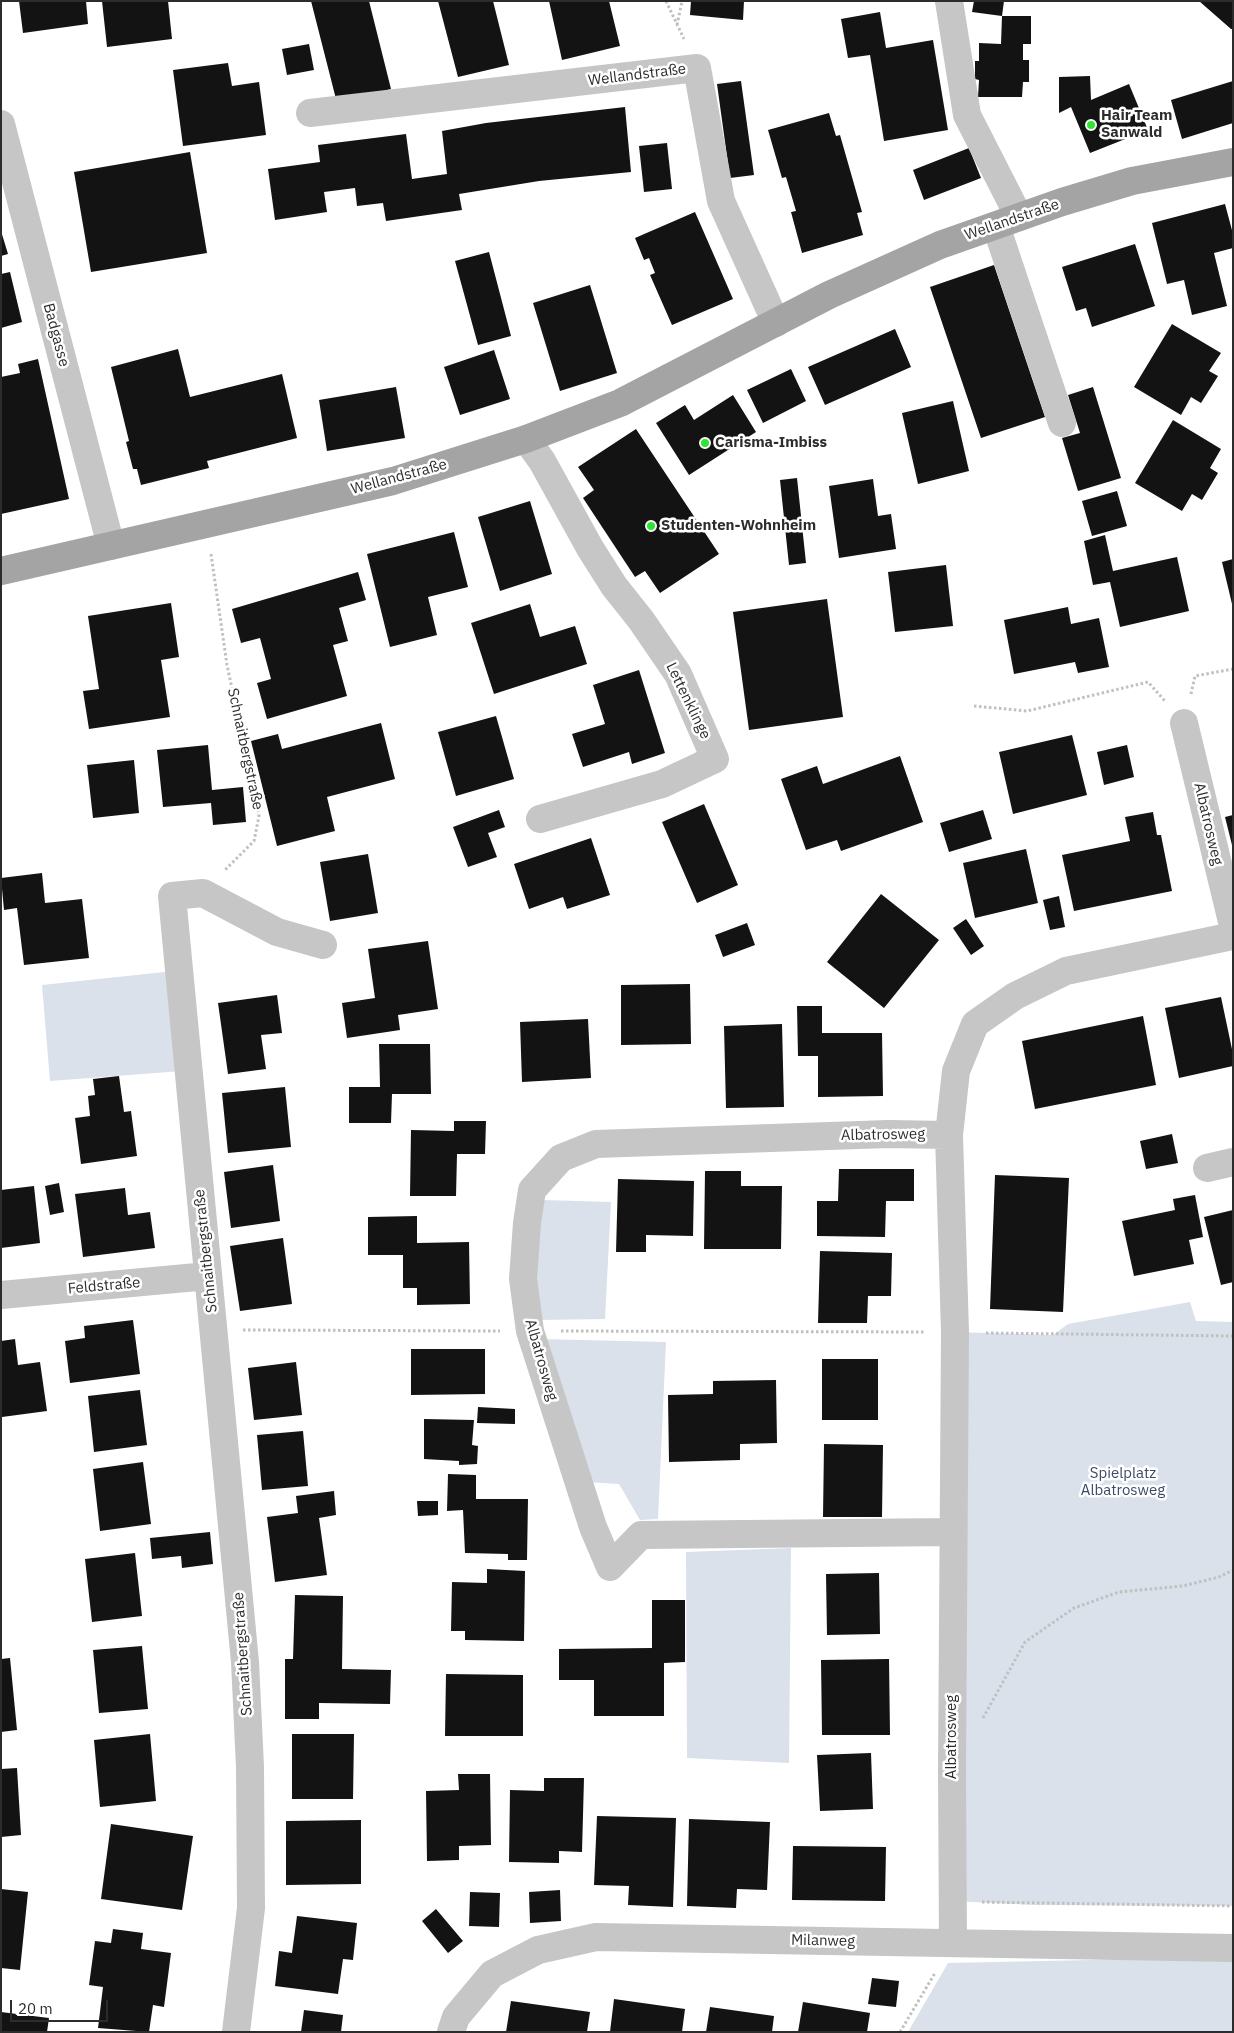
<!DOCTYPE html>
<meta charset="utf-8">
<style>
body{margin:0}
#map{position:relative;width:1234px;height:2033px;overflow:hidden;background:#fff;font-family:"IBM Plex Sans",sans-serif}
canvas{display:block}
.frame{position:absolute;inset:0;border:2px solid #2c2c2c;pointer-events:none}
.scale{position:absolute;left:10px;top:2000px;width:98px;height:22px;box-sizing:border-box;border:2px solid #2c2c2c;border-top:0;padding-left:6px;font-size:15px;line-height:18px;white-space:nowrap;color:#2c2c2c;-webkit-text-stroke:4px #fff;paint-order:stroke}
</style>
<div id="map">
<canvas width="1234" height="2033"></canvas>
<div class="frame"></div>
<div class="scale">20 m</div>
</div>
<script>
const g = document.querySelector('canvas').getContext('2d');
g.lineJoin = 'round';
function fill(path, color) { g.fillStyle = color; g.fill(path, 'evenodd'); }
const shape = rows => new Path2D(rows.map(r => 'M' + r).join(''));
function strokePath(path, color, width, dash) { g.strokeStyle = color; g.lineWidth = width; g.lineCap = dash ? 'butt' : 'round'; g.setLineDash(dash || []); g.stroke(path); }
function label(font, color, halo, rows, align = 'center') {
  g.font = font + ' "IBM Plex Sans",sans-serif'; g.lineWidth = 5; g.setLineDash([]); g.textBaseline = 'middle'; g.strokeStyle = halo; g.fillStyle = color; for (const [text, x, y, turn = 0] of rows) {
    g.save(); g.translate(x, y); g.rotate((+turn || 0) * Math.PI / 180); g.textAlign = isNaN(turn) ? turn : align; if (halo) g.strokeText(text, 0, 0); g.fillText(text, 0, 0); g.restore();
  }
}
const green = shape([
 [174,971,182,1071,50,1081,42,985],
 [542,1200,611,1202,605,1319,538,1320,533,1285],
 [1190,1302,1196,1321,1233,1322,1233,1906,1034,1905,952,1901,955,1332,1053,1335,1068,1324],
 [539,1339,666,1342,658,1519,640,1520,619,1484,587,1482],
 [791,1548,789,1763,687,1758,686,1552],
 [1187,1958,1233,1961,1233,2032,908,2032,948,1963]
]);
const building = shape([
 [19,1,86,1,88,24,23,33],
 [102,1,168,1,172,39,107,47],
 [311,1,369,1,391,89,337,103],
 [438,1,493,1,509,65,458,77],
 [549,1,609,1,620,46,562,60],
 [691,1,744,1,743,20,690,15],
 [974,1,1004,1,1002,16,972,12],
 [1199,1,1233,1,1233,29,1231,29],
 [880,12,886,48,933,40,948,130,884,141,870,55,848,58,841,19],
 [1002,16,1031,16,1031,44,1023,44,1023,60,1029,60,1029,82,1023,82,1022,97,978,97,979,80,975,79,975,61,979,61,979,43,1001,44],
 [309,44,314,70,287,75,282,49],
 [228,63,232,86,259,82,266,135,183,146,173,70],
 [1090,76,1091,100,1129,84,1148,130,1090,153,1071,107,1059,113,1059,77],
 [741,81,754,175,730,178,717,84],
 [1233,81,1233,123,1182,139,1171,100],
 [625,107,631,172,539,181,459,194,462,210,386,221,383,203,357,206,355,188,324,192,327,212,275,220,268,169,320,162,318,145,406,134,412,179,447,174,442,131,486,123],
 [829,113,836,136,840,135,862,212,857,213,863,235,802,253,791,212,796,211,786,177,782,178,768,130],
 [667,143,672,189,644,192,639,146],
 [969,148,981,178,924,200,913,170],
 [190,152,207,253,91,272,74,172],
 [1225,204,1233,234,1233,248,1214,253,1227,306,1192,315,1184,280,1167,284,1152,223],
 [695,212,733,299,672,325,650,275,655,273,649,258,644,260,635,238],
 [1,231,8,254,1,256],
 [1135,244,1155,306,1092,327,1086,308,1076,311,1062,267],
 [489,252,511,336,478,345,455,261],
 [994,265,1045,417,981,438,930,287],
 [10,272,22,322,1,328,1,274],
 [590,285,617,373,560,391,533,303],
 [1172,324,1221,353,1209,371,1218,376,1201,403,1191,397,1181,415,1134,387],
 [895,329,911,367,825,405,808,367],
 [178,349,190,397,282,374,297,438,207,461,209,468,141,485,137,469,133,469,126,442,129,441,111,367],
 [494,350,510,399,460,415,444,367],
 [38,359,69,499,1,514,1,377,20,373,18,364],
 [791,369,806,401,763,423,747,390],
 [396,387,405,438,327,451,319,400],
 [1093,387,1121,478,1078,491,1062,438,1080,433,1068,395],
 [733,395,756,432,689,475,656,423,685,405,694,420],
 [953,401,969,471,918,484,902,413],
 [1173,420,1221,449,1210,468,1218,473,1202,500,1192,494,1182,511,1135,483],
 [636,429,719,554,660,593,645,571,635,577,583,498,594,490,578,467],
 [797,478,806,563,789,565,780,480],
 [873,479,878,516,891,514,896,549,839,558,829,486],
 [1117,491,1127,526,1092,536,1082,501],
 [530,501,552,574,500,591,478,517],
 [454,532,468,587,428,597,437,635,390,647,367,554],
 [1105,535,1113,571,1177,557,1189,611,1120,627,1110,582,1093,585,1084,541],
 [1233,559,1233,604,1232,604,1222,562],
 [946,565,953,626,895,632,888,572],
 [358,572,366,600,339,608,348,641,333,645,347,696,267,719,257,683,271,679,260,638,241,643,232,609],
 [827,599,843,717,749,730,733,612],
 [171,603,179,657,161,660,170,717,89,729,83,691,99,689,88,616],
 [530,604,540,637,575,626,587,664,494,694,471,623],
 [1068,607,1071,624,1099,618,1109,667,1078,673,1075,662,1014,674,1004,620],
 [639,670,665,753,632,764,629,752,583,767,572,734,605,724,593,685],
 [496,716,514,779,456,796,438,732],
 [381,723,395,779,327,797,335,831,277,846,251,741,278,734,282,749],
 [1072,735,1087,795,1013,814,999,752],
 [208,745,212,790,243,787,246,822,213,825,211,803,163,807,157,750],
 [1127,745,1134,777,1104,785,1097,752],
 [900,756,923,822,841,851,837,840,806,850,781,779,817,766,823,784],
 [134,760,139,813,93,818,87,765],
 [704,804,738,885,697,903,662,822],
 [499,810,505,827,488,833,497,857,468,867,453,827],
 [983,810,992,839,949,852,940,823],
 [1153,812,1157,835,1161,835,1172,891,1074,911,1062,855,1130,841,1125,817],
 [1233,815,1233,844,1232,845,1225,817],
 [591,838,610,895,567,909,563,897,529,909,514,864],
 [1026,849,1038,903,975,918,963,863],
 [368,854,378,913,330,921,320,862],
 [42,873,45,903,82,899,89,958,24,965,17,908,4,910,1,878],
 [881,894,939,940,884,1008,827,962],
 [1059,896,1065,927,1050,930,1043,900],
 [966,919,984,946,971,955,953,928],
 [747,923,755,945,723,957,715,935],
 [428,941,438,1009,398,1015,400,1030,347,1038,342,1003,375,998,368,949],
 [690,984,691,1044,621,1045,621,985],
 [277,995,282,1033,261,1035,266,1069,228,1074,218,1003],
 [1221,997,1233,1054,1233,1066,1179,1078,1165,1008],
 [797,1006,822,1006,822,1033,882,1033,883,1096,818,1097,818,1056,798,1056],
 [1143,1016,1156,1085,1035,1109,1022,1041],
 [588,1019,591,1078,522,1082,520,1022],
 [782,1024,784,1107,726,1108,724,1026],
 [379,1044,430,1044,431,1094,392,1094,391,1123,349,1123,349,1087,380,1087],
 [119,1076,124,1112,131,1111,137,1156,81,1164,75,1118,90,1116,88,1096,95,1095,93,1079],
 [285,1087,291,1147,228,1153,222,1093],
 [454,1121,486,1121,485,1154,457,1154,456,1196,410,1196,411,1130,454,1131],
 [1172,1134,1178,1163,1146,1169,1140,1141],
 [273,1165,280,1221,231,1228,224,1172],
 [839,1169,914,1169,914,1201,886,1201,885,1237,817,1236,817,1201,838,1201],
 [705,1171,741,1171,741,1186,782,1186,781,1249,704,1249],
 [995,1175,1069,1178,1063,1312,990,1309],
 [618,1179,694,1181,693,1236,646,1235,646,1252,616,1252],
 [59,1183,64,1212,50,1215,45,1186],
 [34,1186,40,1243,1,1248,1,1190],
 [125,1188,128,1215,150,1212,155,1248,83,1257,75,1194],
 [1195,1195,1203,1237,1189,1240,1194,1264,1134,1276,1122,1221,1175,1210,1173,1199],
 [1233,1210,1233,1282,1221,1285,1204,1217],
 [417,1216,417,1243,469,1242,470,1304,417,1305,417,1288,403,1288,403,1255,368,1255,368,1217],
 [283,1238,292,1304,240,1311,230,1246],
 [820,1251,892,1253,891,1296,868,1296,867,1323,818,1323],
 [133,1320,140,1374,70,1383,65,1341,85,1338,84,1326],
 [15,1339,18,1365,40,1362,47,1411,2,1417,1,1341],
 [411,1349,485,1349,485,1394,411,1395],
 [822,1359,878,1359,878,1420,822,1420],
 [296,1362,302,1415,254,1420,248,1368],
 [776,1380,777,1443,740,1444,740,1460,669,1462,668,1395,713,1394,713,1381],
 [140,1390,147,1445,94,1452,88,1396],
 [478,1407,515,1409,515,1424,477,1423],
 [424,1419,474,1420,472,1445,478,1446,477,1464,459,1465,459,1461,424,1459],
 [303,1431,308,1486,262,1490,257,1435],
 [824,1444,883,1445,882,1517,823,1517],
 [143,1462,151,1524,100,1531,93,1469],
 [448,1474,476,1475,476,1499,528,1499,527,1560,508,1560,508,1554,465,1553,463,1510,447,1511],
 [334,1491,336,1515,319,1518,327,1575,275,1582,267,1517,298,1513,296,1496],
 [417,1501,438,1501,438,1515,418,1516],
 [210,1532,213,1564,182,1568,181,1556,152,1559,150,1538],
 [135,1553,142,1616,92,1622,85,1559],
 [487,1569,525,1571,524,1641,465,1640,465,1631,451,1631,452,1582,487,1583],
 [879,1573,880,1634,827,1635,826,1574],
 [295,1595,343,1596,342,1669,391,1670,390,1704,319,1703,319,1719,285,1719,285,1659,293,1659],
 [652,1600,685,1600,685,1662,664,1663,664,1716,594,1716,594,1680,559,1680,559,1649,652,1648],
 [142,1646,148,1709,99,1713,93,1650],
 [10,1658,17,1730,1,1732,1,1659],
 [889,1659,890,1735,822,1735,821,1660],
 [446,1674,523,1675,523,1736,445,1736],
 [150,1734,156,1801,100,1807,94,1740],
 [292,1734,354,1734,353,1799,292,1799],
 [871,1753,873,1809,820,1811,817,1755],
 [17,1768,21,1835,1,1837,1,1769],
 [458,1774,490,1774,491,1845,459,1846,459,1860,427,1861,426,1791,459,1790],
 [544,1778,584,1778,582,1852,559,1851,559,1863,509,1862,510,1790,544,1791],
 [597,1816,676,1818,673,1907,628,1905,629,1886,594,1885],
 [689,1819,770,1822,767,1890,737,1889,736,1908,687,1906],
 [361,1820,361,1884,286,1885,286,1821],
 [111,1824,193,1836,182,1910,101,1899],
 [793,1846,886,1847,885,1901,792,1900],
 [1,1889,28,1892,20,1970,1,1968],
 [560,1890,561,1921,530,1923,529,1892],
 [470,1892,500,1893,499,1927,469,1926],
 [436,1909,463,1941,448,1953,422,1921],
 [297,1916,357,1923,353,1960,343,1959,338,1994,275,1986,279,1951,292,1953],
 [113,1929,143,1933,141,1949,171,1953,164,2007,153,2005,149,2032,98,2028,103,1987,89,1985,95,1941,111,1943],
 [872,1978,899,1981,896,2007,868,2004],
 [614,1999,685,2009,682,2032,610,2032],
 [511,2001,590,2012,587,2032,506,2032],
 [803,2002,870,2013,867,2032,798,2032],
 [710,2007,774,2016,772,2032,706,2032],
 [304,2010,343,2015,341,2032,301,2032],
 [1,2012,49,2018,47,2032,1,2032]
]);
const path = shape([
 [666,1,684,39],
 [677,25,682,1],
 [211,554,227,665,259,816,254,841,225,870],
 [1191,694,1195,676,1233,669],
 [974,706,1027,711,1148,682,1165,701],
 [243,1330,500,1331],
 [561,1331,925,1332],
 [986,1333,1233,1336],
 [983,1718,1025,1642,1074,1608,1119,1592,1183,1586,1219,1577,1233,1570],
 [982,1902,1233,1906],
 [900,2032,935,1973]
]);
const minor = shape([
 [949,1,967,115,1019,217],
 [310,113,697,68,721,201,776,323],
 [1,124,111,546],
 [996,226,1062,423],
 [526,439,542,461,590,548,614,586,641,620,678,674,715,759,662,784,540,819],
 [1184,723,1233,926],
 [949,1135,888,1134,596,1144,561,1158,532,1190,527,1223,523,1279,530,1331,593,1527,610,1567,641,1535,953,1532],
 [1207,1168,1233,1162],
 [1,1295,208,1276],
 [953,1943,952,1770,955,1332,949,1135,956,1071,975,1024,1015,996,1066,971,1233,936],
 [236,2032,251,1908,250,1767,245,1662,172,896,203,893,277,932,323,945],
 [451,2032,456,2017,492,1974,538,1950,596,1937,1233,1948]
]);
const major = shape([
 [1,571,393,481,526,439,620,403,829,295,940,245,1062,202,1132,181,1233,162]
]);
const markers = [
 [1091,125,5,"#2ee433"],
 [705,443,5,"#2ee433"],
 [651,526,5,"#2ee433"]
];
const streetNames = [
 ["Wellandstraße",637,75,-7],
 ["Wellandstraße",1012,220,-19],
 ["Badgasse",56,335,75],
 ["Wellandstraße",399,477,-15],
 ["Lettenklinge",688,701,64],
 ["Schnaitbergstraße",245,749,78],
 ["Albatrosweg",1208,824,77],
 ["Albatrosweg",883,1135,-1],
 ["Schnaitbergstraße",206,1251,-96],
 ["Feldstraße",104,1286,-5],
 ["Albatrosweg",541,1360,74],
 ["Schnaitbergstraße",243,1654,-94],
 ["Albatrosweg",952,1737,-90],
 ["Milanweg",823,1941,1]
];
const poiNames = [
 ["Hair Team",1101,116],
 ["Sanwald",1101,133],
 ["Carisma-Imbiss",715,443],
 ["Studenten-Wohnheim",661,526]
];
const parkNames = [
 ["Spielplatz",1123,1474],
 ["Albatrosweg",1123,1491]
];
fill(green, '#dae1ea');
fill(building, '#131313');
strokePath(path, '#c0c0c0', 3, [2.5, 2.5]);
strokePath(minor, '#c6c6c6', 28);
strokePath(major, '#a4a4a4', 28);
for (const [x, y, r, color] of markers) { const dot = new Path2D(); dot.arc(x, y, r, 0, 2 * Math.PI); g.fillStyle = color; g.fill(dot); strokePath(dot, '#fff', 2); }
label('15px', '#2c2c2c', '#fff', streetNames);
label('bold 15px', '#2c2c2c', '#fff', poiNames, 'left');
label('15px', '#3b4b67', '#fff', parkNames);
</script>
